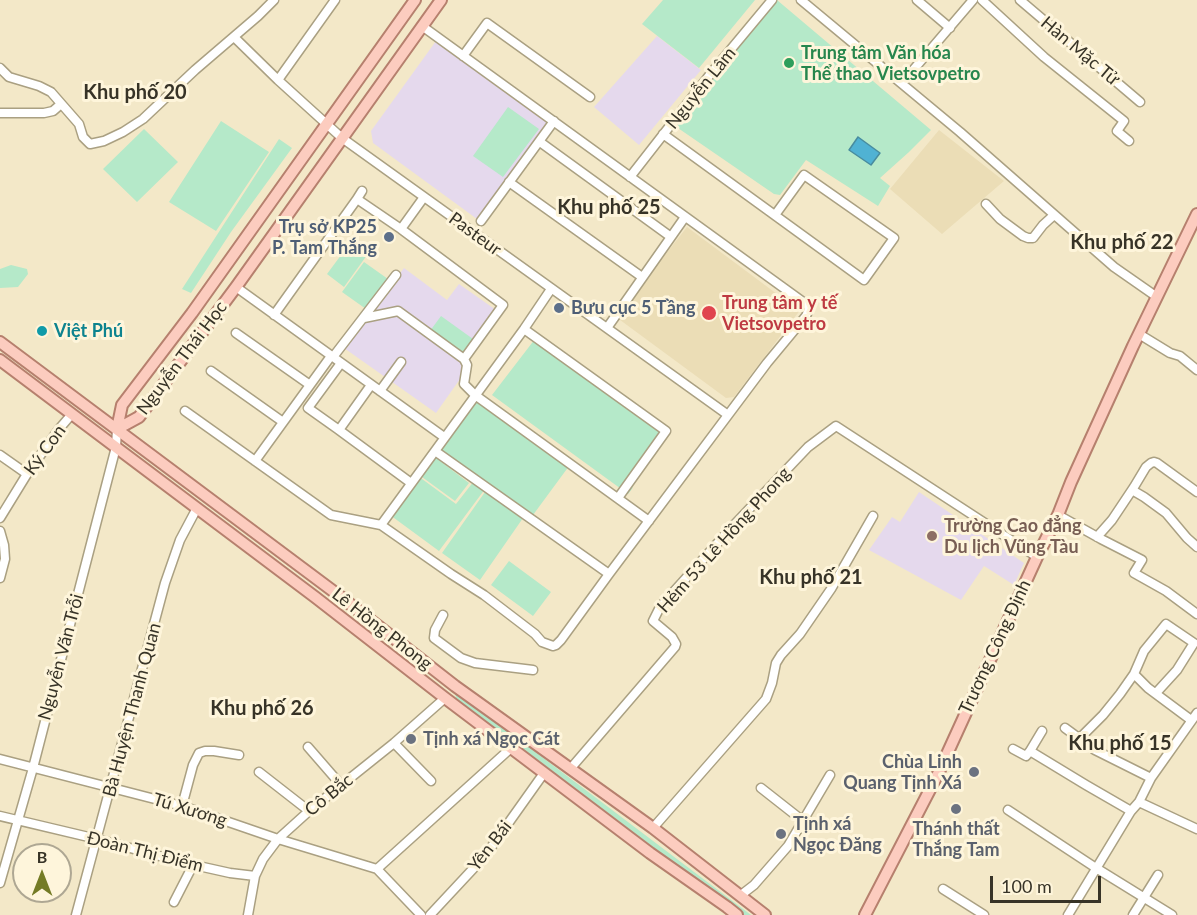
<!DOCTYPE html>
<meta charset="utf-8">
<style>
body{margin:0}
#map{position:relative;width:1197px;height:915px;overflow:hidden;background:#f3e8c8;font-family:Lato,sans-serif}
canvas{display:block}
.north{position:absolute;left:12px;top:843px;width:60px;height:60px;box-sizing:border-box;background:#fef5db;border:2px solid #aea793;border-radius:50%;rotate:0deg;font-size:16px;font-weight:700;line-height:24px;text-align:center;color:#373327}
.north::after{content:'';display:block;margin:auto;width:21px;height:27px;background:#747b25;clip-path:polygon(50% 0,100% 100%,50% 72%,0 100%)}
.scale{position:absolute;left:990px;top:876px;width:111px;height:27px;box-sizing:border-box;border:3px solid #373327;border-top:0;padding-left:8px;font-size:18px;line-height:21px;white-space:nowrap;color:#373327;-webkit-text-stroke:4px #fef5db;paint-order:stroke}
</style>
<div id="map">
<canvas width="1197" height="915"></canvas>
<div class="north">B</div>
<div class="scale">100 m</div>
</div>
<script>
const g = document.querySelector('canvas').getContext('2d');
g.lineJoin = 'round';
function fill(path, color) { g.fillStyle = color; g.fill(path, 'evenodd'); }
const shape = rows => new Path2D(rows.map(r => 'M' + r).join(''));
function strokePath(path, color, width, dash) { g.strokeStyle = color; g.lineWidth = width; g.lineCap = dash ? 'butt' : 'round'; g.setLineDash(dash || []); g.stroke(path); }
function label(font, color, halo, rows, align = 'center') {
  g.font = font + ' Lato,sans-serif'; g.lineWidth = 6; g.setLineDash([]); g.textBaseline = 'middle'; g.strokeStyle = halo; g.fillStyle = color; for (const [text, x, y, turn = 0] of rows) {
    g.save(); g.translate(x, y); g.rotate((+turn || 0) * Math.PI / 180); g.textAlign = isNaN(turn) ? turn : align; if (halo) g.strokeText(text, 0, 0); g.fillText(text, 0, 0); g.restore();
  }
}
const built = shape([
 [939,130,1004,181,942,234,890,189],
 [687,227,785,300,801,309,734,397,726,398,616,317]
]);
const education = shape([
 [657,36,701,70,639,145,594,107],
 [436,41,549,123,477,219,373,143,371,131],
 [404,268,447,300,459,284,496,310,463,355,472,362,436,413,344,348],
 [919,492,1024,563,1014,585,984,566,961,600,869,550,892,517,900,522]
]);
const green = shape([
 [663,0,755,0,699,68,642,24],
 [777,0,931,130,909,152,880,178,890,186,878,206,806,160,780,195,774,194,675,126],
 [508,107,539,129,503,177,473,156],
 [221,121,269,152,216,231,169,202],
 [144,129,178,162,137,202,103,169],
 [279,139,292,148,231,232,191,293,182,289],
 [353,239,370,251,344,287,327,274],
 [364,262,388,279,366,309,342,292],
 [11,265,27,269,28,274,18,287,0,288,0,269],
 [441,316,473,339,462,354,430,331],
 [535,339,669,434,643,470,637,472,632,489,628,494,492,395],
 [480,396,572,462,533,515,441,450],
 [436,458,469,483,455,501,422,477],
 [418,476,456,504,474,481,485,489,439,551,390,515],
 [485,492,523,518,480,580,442,553],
 [509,561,551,592,533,616,491,585],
 [455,693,460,695,751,915,743,915,456,698]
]);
const water = shape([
 [858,137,880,153,871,165,849,150,858,137]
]);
const minor = shape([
 [801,0,960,132,1114,267,1157,297],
 [917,0,950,28],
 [982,0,1044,57,1124,121,1117,131,1129,141],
 [1020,0,1140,102],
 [234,37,278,80,342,138,728,415],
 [463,56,487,23,590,97],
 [0,68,9,77,39,86,51,92,79,124,83,137,90,144,104,141,123,132,143,119,195,70,258,16,274,0],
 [278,80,335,0],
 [902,83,973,0],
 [0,113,44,113,53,111,61,104],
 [663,134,864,280,894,238,804,175,775,215],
 [540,142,671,237],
 [630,177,712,72,772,0],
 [509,182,642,277],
 [362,191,357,199,401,229,503,305,464,359,467,365,464,384,475,395,649,521],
 [986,204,1000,219,1023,236,1028,238,1033,238,1043,225,1054,215],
 [481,221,554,121],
 [401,229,424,197],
 [236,287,444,437],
 [274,315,357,199],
 [364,318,398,311,464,359],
 [607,328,685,217],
 [524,329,666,431,618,498],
 [236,333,310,385],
 [1139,334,1170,353,1180,356,1197,370],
 [333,357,396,275],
 [341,363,308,408,339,430,371,385],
 [211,371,283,422],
 [380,391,401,362],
 [185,411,331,515,381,525,451,574,484,595,535,634,542,642,553,646,556,645,561,640,609,574,767,363,806,316,810,307,422,26],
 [339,430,411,483],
 [435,451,609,574],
 [0,455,27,474],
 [255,461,331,356],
 [1132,490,1144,497,1166,513,1187,538,1197,547],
 [1058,515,1101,539,1142,560,1134,573,1166,591,1197,614],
 [0,518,27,474,59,429,72,414],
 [381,525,524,329,551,289],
 [0,531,4,545,5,559,0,578],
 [1097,537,1112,520,1134,487,1146,467,1151,463,1154,462,1157,463,1197,492],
 [443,615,435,630,434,638,461,658,475,663,533,670],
 [1134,674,1148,688,1191,720],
 [1065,728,1095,750,1151,778],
 [1079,739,1103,715,1120,694,1134,674,1144,651,1166,624,1194,643,1177,670,1156,693],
 [394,743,431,781],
 [308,747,341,785],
 [1013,749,1026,756,1030,751,1086,785,1131,811],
 [1030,751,1042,731],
 [0,759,182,806,278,839,377,869,421,915],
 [571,768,675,647,676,644,672,637,653,621,660,607,733,526,808,447,836,426,1037,557],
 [259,772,309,811],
 [761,788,803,821],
 [1139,802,1197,829],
 [182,806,193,765,199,753,205,751,214,751,239,755],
 [1008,810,1096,868,1172,915],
 [0,816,97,839,185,863,230,873,255,876],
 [653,828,766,699,772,683,776,663,781,655,800,634,831,589,873,516],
 [377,869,511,748],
 [0,883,33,768,116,447,117,429],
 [943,889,984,915],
 [741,895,754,885,788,846,830,775],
 [174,902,193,865],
 [76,915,165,583,180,540,197,508],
 [248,915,255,876,263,859,278,839,309,811,394,743,445,698],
 [430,915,485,856,544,773],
 [1068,915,1131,811,1139,802,1151,778,1197,713],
 [1133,915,1158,875]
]);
const major = shape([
 [0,342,341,597,455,686,653,828,765,915],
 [0,360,315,597,445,698,650,853,727,907,737,915],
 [117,429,139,417,236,287,441,0],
 [117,429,122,405,192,313,415,0],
 [865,915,937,776,1037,557,1058,515,1071,482,1133,346,1197,214]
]);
const markers = [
 [789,63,6,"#2e9e5b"],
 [389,237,6,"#5c6f8a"],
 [559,308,6,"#5c6f8a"],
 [709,313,8,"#e0444e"],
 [42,331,6,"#0f9aa8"],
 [932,536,6,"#8d6e63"],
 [411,739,6,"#6b7280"],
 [974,772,6,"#6b7280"],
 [956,809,6,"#6b7280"],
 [781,834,6,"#6b7280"]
];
const streetNames = [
 ["Hàn Mặc Tử",1080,51,40],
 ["Nguyễn Lâm",701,88,-51],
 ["Pasteur",475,234,36],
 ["Nguyễn Thái Học",182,358,-53],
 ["Ký Con",45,450,-54],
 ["Hẻm 53 Lê Hồng Phong",724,540,-48],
 ["Lê Hồng Phong",382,629,38],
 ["Trương Công Định",995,647,-65],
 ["Nguyễn Văn Trỗi",61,657,-75],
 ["Bà Huyện Thanh Quan",132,710,-75],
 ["Cô Bắc",329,795,-39],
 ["Tú Xương",190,810,17],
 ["Yên Bái",490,846,-52],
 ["Đoàn Thị Điểm",145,852,14]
];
const leisureNames = [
 ["Trung tâm Văn hóa",801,53],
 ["Thể thao Vietsovpetro",801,74]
];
const serviceNames = [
 ["Trụ sở KP25",377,227],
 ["P. Tam Thắng",377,248],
 ["Bưu cục 5 Tầng",571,308,"left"]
];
const healthNames = [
 ["Trung tâm y tế",722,303],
 ["Vietsovpetro",722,324]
];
const cultureNames = [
 ["Việt Phú",54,331]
];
const educationNames = [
 ["Trường Cao đẳng",944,526],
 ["Du lịch Vũng Tàu",944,547]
];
const worshipNames = [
 ["Tịnh xá Ngọc Cát",423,739],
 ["Chùa Linh",962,762,"right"],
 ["Quang Tịnh Xá",962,783,"right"],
 ["Tịnh xá",793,824],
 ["Ngọc Đăng",793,845],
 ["Thánh thất",956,829,"center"],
 ["Thắng Tam",956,850,"center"]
];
const neighbourhoodNames = [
 ["Khu phố 20",135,93],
 ["Khu phố 25",609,208],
 ["Khu phố 22",1122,243],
 ["Khu phố 21",811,578],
 ["Khu phố 26",262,709],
 ["Khu phố 15",1120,744]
];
fill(built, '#ebddb6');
fill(education, '#e5d9ed');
fill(green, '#b5e9c9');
fill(water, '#50b2d3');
strokePath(water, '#488c9f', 1.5);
strokePath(minor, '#aaa082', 11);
strokePath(major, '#b6806e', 14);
strokePath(minor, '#fff', 8);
strokePath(major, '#fcccbf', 10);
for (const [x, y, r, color] of markers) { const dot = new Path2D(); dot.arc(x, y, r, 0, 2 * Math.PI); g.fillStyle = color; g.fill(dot); strokePath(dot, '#fef5db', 2); }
label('18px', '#373327', '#fef5db', streetNames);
label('bold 18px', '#27864d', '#fef5db', leisureNames, 'left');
label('bold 18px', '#4e5e75', '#fef5db', serviceNames, 'right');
label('bold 18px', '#be3a42', '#fef5db', healthNames, 'left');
label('bold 18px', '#0d838f', '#fef5db', cultureNames, 'left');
label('bold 18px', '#785e54', '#fef5db', educationNames, 'left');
label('bold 18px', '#5b616d', '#fef5db', worshipNames, 'left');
label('bold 20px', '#373327', '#fef5db', neighbourhoodNames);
</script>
